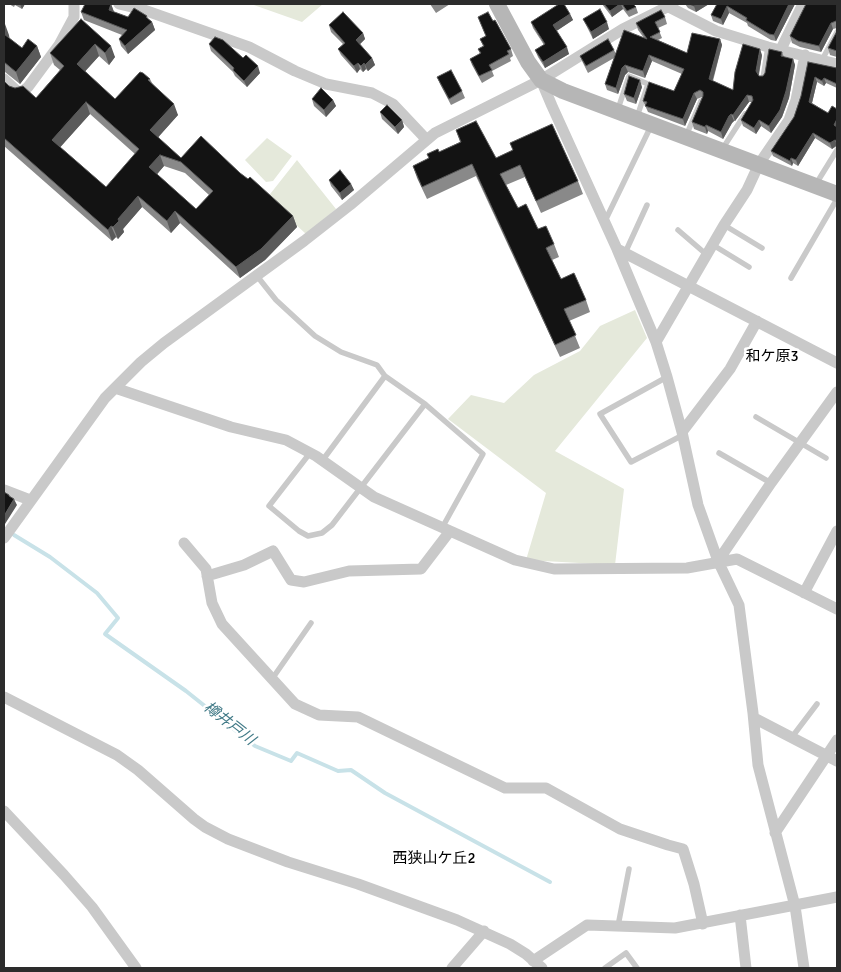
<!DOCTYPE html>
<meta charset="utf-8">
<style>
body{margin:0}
#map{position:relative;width:841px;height:972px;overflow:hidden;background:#fff;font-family:Signika,sans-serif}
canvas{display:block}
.frame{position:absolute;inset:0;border:5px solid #2c2c2c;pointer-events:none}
</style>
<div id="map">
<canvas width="841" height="972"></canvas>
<div class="frame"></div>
</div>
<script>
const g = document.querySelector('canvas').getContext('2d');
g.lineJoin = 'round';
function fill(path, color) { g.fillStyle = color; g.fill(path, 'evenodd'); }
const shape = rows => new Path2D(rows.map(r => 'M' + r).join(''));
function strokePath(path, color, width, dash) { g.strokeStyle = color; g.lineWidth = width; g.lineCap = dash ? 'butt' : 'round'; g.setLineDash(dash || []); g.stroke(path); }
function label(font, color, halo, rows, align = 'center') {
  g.font = font + ' Signika,"Noto Sans JP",sans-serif'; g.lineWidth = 5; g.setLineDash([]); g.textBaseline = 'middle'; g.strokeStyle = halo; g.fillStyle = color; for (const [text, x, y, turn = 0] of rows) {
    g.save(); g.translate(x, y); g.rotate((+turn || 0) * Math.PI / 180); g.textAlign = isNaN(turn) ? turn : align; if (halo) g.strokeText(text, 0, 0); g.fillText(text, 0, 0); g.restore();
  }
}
const green = shape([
 [251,4,323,4,302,22],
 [267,138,292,156,273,181,266,182,245,160],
 [297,160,336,209,306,234,267,198],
 [635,310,647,338,555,451,624,489,615,565,526,560,546,493,448,419,471,395,504,403,534,375,580,351,600,326]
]);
const stream = shape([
 [14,535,50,557,97,593,118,618,105,634,186,691,255,746,291,761,297,753,338,771,351,770,385,793,550,882]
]);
const lane = shape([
 [822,60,837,32],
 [763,78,768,47],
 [618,109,629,76,648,84,637,117],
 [686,136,701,101],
 [723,148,745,114],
 [816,184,837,150],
 [605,221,651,126],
 [724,225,762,248],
 [678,230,707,255],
 [713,245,749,267],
 [625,253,647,205],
 [257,276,276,300,315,336,341,352,377,365,385,376,322,461],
 [791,278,837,199],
 [385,376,425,404,483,454,442,528],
 [667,377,600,414,631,462,683,435],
 [756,417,826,458],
 [310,453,269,506,299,531,308,536,322,533,332,525,425,404],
 [719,453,771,483],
 [272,679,311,623],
 [792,737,817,704],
 [618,926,629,869],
 [605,968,626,953,637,968]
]);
const street = shape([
 [119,4,144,10,249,47,295,71,326,84,372,93,393,104,426,139],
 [665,5,716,31,768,47,837,64],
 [781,49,803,4],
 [4,79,18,92,23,91,28,87,59,45,74,17,74,4],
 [541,80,552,106,617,249,656,342,667,377,682,432,698,505,718,561,739,605,753,713,758,765,795,906,804,968],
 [617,249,837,363],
 [656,342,724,225,747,190,759,164,789,120,796,100,805,55],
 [115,388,231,427,286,440,316,456,374,497,515,560,554,569,687,568,737,559,837,609],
 [682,432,730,369,757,321],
 [4,490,30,500],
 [4,538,105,398,141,362,164,343,304,241,350,205,435,133,541,80,623,29,673,4],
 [184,543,206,569,212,603,222,624,295,704,319,715,358,717,505,788,546,788,620,829,668,845,683,849,694,884,703,924],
 [718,561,771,483,837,392],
 [207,576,244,565,273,551,291,580,304,582,349,571,421,569,450,531],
 [804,593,837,531],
 [4,697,117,755,138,770,194,819,205,827,228,839,288,862,358,884,457,920,510,944,526,954,542,968],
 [754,718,837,761],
 [4,811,64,875,92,907,136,968],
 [775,833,837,740],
 [740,915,746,968],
 [533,961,587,925,675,928,837,897],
 [452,968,484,931]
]);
const secondary = shape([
 [497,4,528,62,541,80,563,91,837,194]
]);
const wall = shape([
 [9,4,25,4,22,9,15,5,14,7],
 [111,4,114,12,128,17,147,16,148,19,152,22,155,30,128,54,121,46,119,39,122,35,84,20,81,12],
 [430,4,450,4,436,13],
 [602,4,633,4,636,7,638,13,629,17,623,9,612,17],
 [685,4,709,4,696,12,688,8],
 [717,4,795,4,776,41,771,40,748,26,747,23,729,13,723,25,713,21,711,15],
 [837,4,837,28,833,29,821,52,800,47,792,43,790,36],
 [570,14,573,20,556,31,569,54,545,68,538,57,535,50,544,45,533,28,531,22],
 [478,17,493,21,511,49,513,56,510,58,511,61,492,71,494,76,482,83,472,65,470,59,480,54,478,49,483,46,480,39,486,36],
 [665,17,667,24,658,28,662,38,658,40,687,53,720,39,722,45,713,81,733,90,762,55,759,75,759,76,763,76,782,52,784,57,793,59,795,65,789,98,782,117,771,133,761,126,756,134,743,126,741,120,752,102,749,102,735,121,734,121,732,123,723,139,708,131,707,134,694,129,692,122,702,97,697,99,685,126,648,112,643,101,674,91,682,74,652,61,645,78,628,72,625,75,618,94,607,90,605,84,614,58,588,73,583,63,580,56,614,50,616,54,644,38,638,30,636,23],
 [81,19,115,57,109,65,99,56,85,71,115,99,150,79,152,83,178,115,158,137,181,158,240,173,293,216,297,227,265,260,240,278,180,223,171,233,142,207,123,229,124,232,118,239,116,237,112,241,4,146,4,81,9,86,36,98,60,70,54,65,50,53],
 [90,114,135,154,106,187,60,147],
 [164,166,185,173,209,195,196,209,157,174],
 [583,19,609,29,593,39],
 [4,23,9,38,22,48,37,46,41,57,20,84,5,72,4,72],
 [329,25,363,33,365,39,360,44,372,58,375,65,368,71,366,69,363,72,360,69,357,73,341,55,338,49,343,44,331,32],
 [837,31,837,57,830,55,828,48],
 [209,44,243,58,260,73,247,87,235,76,233,72,211,51],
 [808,62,837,68,837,88,826,83,824,86,817,82,812,103,828,113,837,109,837,146,832,149,815,138,798,166,793,163,792,166,773,156,771,151,794,117,801,96],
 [437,77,462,91,465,98,451,105,440,84],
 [642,87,636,104,627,101,624,94],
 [312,99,333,100,336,106,326,117,314,106],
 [380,112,402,120,404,127,398,134,382,119],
 [456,130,496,158,513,150,510,143,578,181,583,194,541,213,525,177,506,185,518,208,538,229,554,244,559,257,552,260,561,279,586,300,590,312,569,321,580,348,560,357,476,176,427,199,417,178,413,166,429,159,439,152,460,142],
 [329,180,351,184,354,190,342,200,331,186]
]);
const shadedWall = shape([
 [20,4,25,4,22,9],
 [111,4,114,12,109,10],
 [620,4,621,4,623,9,612,17,610,11],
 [697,4,709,4,696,12,694,6],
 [789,4,795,4,776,41,774,35],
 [727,6,729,13,723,25,721,19],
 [570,14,573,20,555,32,553,25],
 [152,22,155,30,128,54,125,46],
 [607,22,609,29,593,39,591,32],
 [831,23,833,29,821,52,819,46],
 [5,24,9,35,10,41,4,36,4,25],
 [363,33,365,39,358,46,356,40],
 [720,39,722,45,711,86,709,79],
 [95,44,99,56,81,76,77,64],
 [37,46,41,57,20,84,16,72],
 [111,46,115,57,109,65,105,53],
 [567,47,569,54,545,68,543,62],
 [760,49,762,55,758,78,756,71],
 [649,55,652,61,645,78,643,71],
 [372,58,375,65,368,71,365,65],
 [793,59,795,65,789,98,782,117,771,133,769,126],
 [358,63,360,69,357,73,354,66],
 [364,63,366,69,363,72,361,66],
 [625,65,628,72,625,75,618,94,616,88,622,68],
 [258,66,260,73,247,87,244,81],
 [815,77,817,82,811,107,809,102],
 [824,78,826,83,824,86,822,81],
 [640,80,642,87,636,104,634,98],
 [694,93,697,99,685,126,683,119],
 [747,95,749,102,735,121,733,115],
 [333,100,336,106,326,117,324,110],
 [86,102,90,114,56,152,52,140],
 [174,104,178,115,154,142,150,130],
 [731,114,734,121,732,123,723,139,721,132,729,116],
 [837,119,837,128,834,125],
 [402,120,404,127,398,134,395,127],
 [759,120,761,126,756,134,754,128],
 [706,125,708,131,707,134,705,127],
 [813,133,815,138,798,166,796,160],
 [835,140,837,145,832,149,830,143],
 [160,155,164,166,153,179,149,167],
 [791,158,793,163,792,166,790,161],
 [351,184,354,190,342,200,340,193],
 [138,196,142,207,123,229,124,232,118,239,113,227,118,219],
 [175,211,180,223,171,233,167,221],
 [293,216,297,227,265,260,240,278,236,267],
 [111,226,116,237,112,241,108,230],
 [14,499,17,505,5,524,4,521,4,516]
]);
const building = shape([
 [85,4,111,4,109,10,128,17,134,8,147,16,146,17,152,22,125,46,119,39,127,30,81,12,85,4],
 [559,4,564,4,570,14,553,25,567,47,543,62,535,50,545,44,531,22,559,4],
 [604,4,620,4,610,11,604,4],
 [622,4,633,4,636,7,627,11,622,4],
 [689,4,697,4,694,6,689,4],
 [717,4,789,4,774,35,769,34,746,20,747,18,727,6,721,19,711,15,717,4],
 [806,4,837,4,837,22,836,21,831,23,819,46,798,41,790,36,806,4],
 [600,9,607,22,591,32,583,19,600,9],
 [661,10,665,17,655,22,660,32,650,37,687,53,692,33,720,39,709,79,733,90,735,72,743,44,760,49,756,71,759,76,763,76,765,73,769,49,782,52,781,56,793,59,786,91,780,110,769,126,759,120,754,128,741,120,753,100,752,96,747,95,733,115,731,114,729,116,721,132,706,125,705,127,692,122,703,96,703,92,700,90,694,93,683,119,645,106,647,102,643,101,649,82,674,91,684,69,649,55,643,71,625,65,622,68,616,88,605,84,624,30,647,39,636,23,661,10],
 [343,12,363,33,356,40,372,58,365,65,364,63,361,66,358,63,354,66,338,49,345,43,329,25,343,12],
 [488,12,493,21,495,20,511,49,507,51,509,54,489,65,492,70,479,76,470,59,481,53,478,49,484,46,480,39,486,36,478,17,488,12],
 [81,19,111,46,105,53,95,44,77,64,115,99,140,72,143,73,150,79,148,80,174,104,150,130,181,158,201,136,240,173,248,179,250,177,293,216,261,249,236,267,175,211,167,221,138,196,118,219,119,221,113,227,111,226,108,230,4,138,4,81,9,86,15,88,23,86,36,98,64,66,50,53,81,19],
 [86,102,139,149,106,187,52,140,86,102],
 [160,155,181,162,213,191,196,209,149,167,160,155],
 [837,31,837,51,828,48,837,31],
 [4,34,22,48,28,39,37,46,16,72,4,62,4,34],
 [215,37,223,40,243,58,246,55,258,66,244,81,233,70,234,68,209,44,215,37],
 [608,39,614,50,586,66,580,56,608,39],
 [808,62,837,68,837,84,824,78,822,81,815,77,809,102,828,113,832,106,837,109,837,119,834,125,837,127,837,141,835,140,830,143,813,133,796,160,791,158,790,161,771,151,794,117,801,96,808,62],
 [451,70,462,91,449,99,437,77,451,70],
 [629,76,640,80,634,98,624,94,629,76],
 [321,88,333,100,324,110,312,99,321,88],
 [387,105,402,120,395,127,380,112,387,105],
 [476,121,496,158,513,150,510,143,552,124,578,181,536,201,520,165,500,174,518,208,526,204,538,229,546,226,554,244,546,248,561,279,574,273,586,300,564,309,576,335,555,345,472,164,422,187,413,166,429,158,427,154,438,149,439,152,461,142,456,130,476,121],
 [340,170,351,184,340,193,329,180,340,170],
 [4,492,9,495,9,496,14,499,4,516,4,492]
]);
const neighbourhoodNames = [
 ["和ケ原3",772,357],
 ["西狭山ケ丘2",434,859]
];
const waterNames = [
 ["樽井戸川",229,724,38]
];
fill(green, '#e5e9db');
strokePath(stream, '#c8e2e8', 4);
strokePath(lane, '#c9c9c9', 5.5);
strokePath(street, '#c9c9c9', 11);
strokePath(secondary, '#b6b6b6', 16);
fill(wall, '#898989');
fill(shadedWall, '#5a5a5a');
fill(building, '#131313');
strokePath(building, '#5a5a5a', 1);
label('15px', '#000', '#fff', neighbourhoodNames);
label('italic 15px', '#417a87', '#fff', waterNames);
</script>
